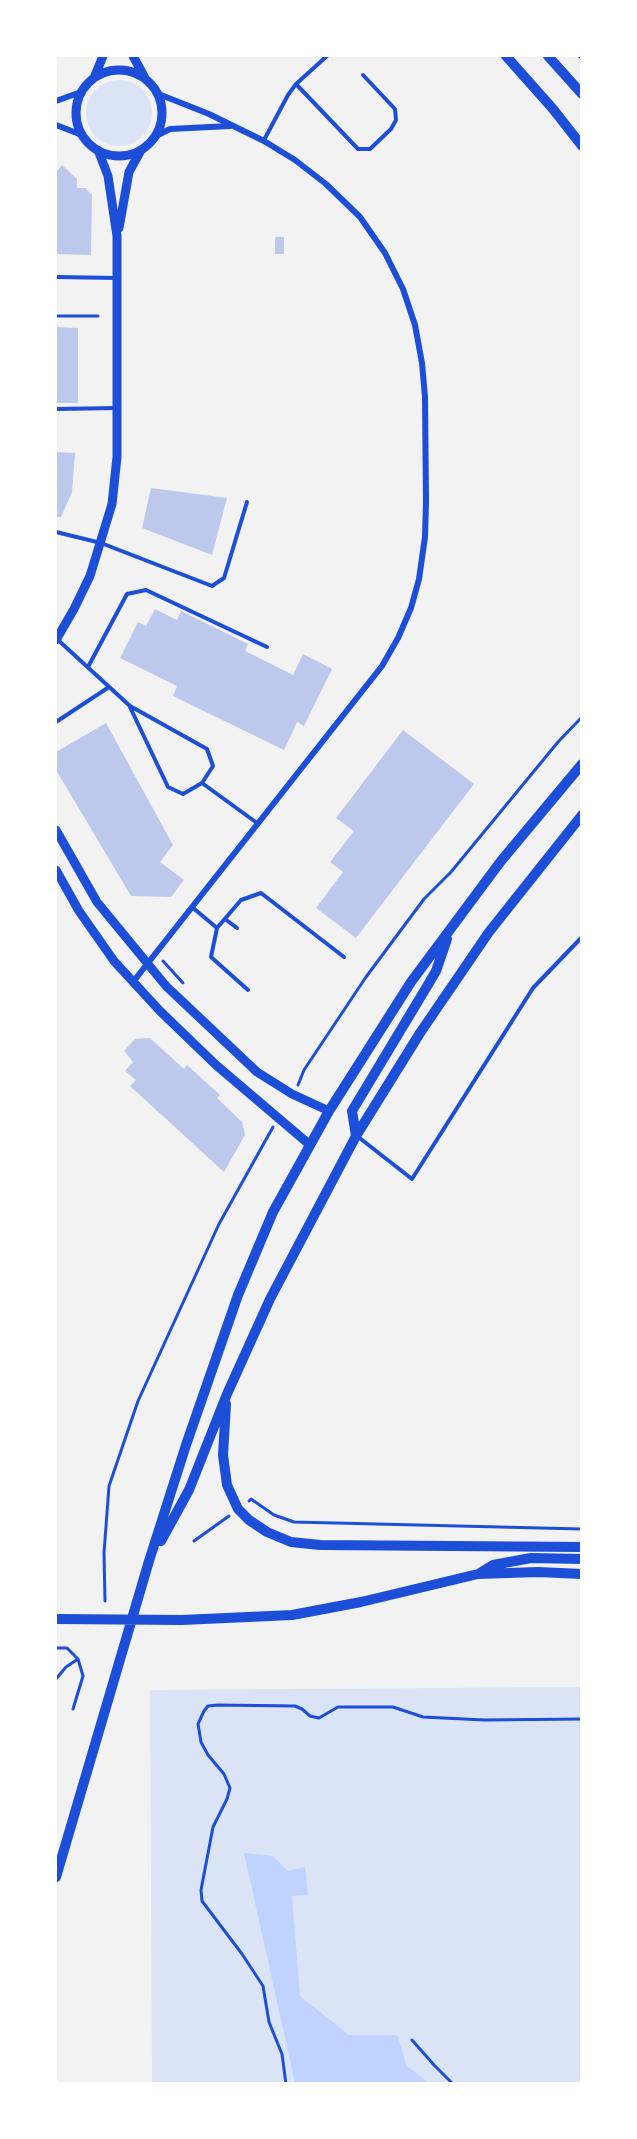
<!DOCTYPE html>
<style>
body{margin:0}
#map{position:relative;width:637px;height:2139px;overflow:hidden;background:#f2f2f2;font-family:Arial,sans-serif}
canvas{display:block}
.frame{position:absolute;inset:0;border:57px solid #fff;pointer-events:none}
</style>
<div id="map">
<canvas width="637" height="2139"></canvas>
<div class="frame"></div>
</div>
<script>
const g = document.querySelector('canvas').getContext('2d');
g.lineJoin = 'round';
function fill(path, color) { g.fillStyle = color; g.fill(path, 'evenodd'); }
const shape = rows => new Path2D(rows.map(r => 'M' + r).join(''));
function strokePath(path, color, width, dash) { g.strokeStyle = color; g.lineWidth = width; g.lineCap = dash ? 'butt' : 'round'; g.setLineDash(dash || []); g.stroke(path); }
const green = shape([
 '86 113a33 33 0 1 1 66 0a33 33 0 1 1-66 0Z',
 [581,1687,581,2083,152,2083,150,1690]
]);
const water = shape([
 [244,1853,273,1856,288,1871,305,1867,308,1895,292,1896,300,1996,349,2035,397,2035,407,2066,429,2083,295,2083]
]);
const building = shape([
 [62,165,77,179,77,188,85,188,92,195,91,255,56,254,56,172],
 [275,237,284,237,284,254,275,254],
 [56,327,78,328,78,403,56,403],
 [56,452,75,453,72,492,61,517,56,517],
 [151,488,227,498,212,555,142,528],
 [155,609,177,620,181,611,248,644,245,651,293,675,303,654,332,669,304,726,297,722,284,750,173,696,177,686,120,658,138,622,146,626],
 [106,723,173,845,160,862,184,880,171,897,131,896,56,770,56,752],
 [403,730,474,784,356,938,316,908,343,872,330,862,354,831,336,818],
 [150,1038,184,1069,187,1065,220,1095,217,1098,242,1122,245,1135,224,1172,130,1086,136,1080,125,1071,133,1062,124,1051,135,1039]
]);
const path = shape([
 [579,56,582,58],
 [56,316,98,316],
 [163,961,183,983],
 [298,1085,304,1070,366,977,424,899,451,872,558,742,582,717],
 [249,1501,251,1499,274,1515,294,1522,582,1529],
 [194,1541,229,1516],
 [105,1601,104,1553,109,1486,138,1401,219,1224,273,1127],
 [56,1648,67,1648,78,1659,83,1676,73,1709],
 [56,1679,66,1667,78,1659],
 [412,2040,434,2065,453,2084],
 [286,2084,282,2054,269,2022,263,1986,242,1954,202,1901,201,1890,213,1827,227,1799,230,1788,224,1774,208,1755,201,1742,198,1724,204,1711,208,1706,218,1705,295,1706,302,1709,310,1716,319,1718,338,1707,393,1707,423,1717,484,1720,582,1719]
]);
const service = shape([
 [296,84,358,149,370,149,391,129,396,120,395,109,363,75],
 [264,140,288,95,296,84,327,56],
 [56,277,118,278],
 [56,409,118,408],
 [56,532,101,543,212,586,224,578,247,502],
 [58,640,130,706,207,749,213,766,202,783,257,823],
 [88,667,127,594,146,590,267,647],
 [130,707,168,787,183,794,202,783],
 [56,722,109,687],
 [192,907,217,928],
 [225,919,237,928],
 [248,990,211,957,217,928,241,900,261,893,344,957],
 [357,1136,412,1179,533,988,582,937]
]);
const minor = shape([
 [56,101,81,92],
 [56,125,82,135],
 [154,137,170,129,230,126],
 [133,982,382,666,398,638,411,608,419,579,425,537,426,502,425,397,422,363,415,325,403,289,385,253,360,217,326,184,295,160,264,141,209,114,156,93]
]);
const tertiary = shape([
 [133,56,145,78],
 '76 113a43 43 0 1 1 86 0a43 43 0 1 1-86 0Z',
 [94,78,103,56],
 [119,228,129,172,141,150],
 [56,640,74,609,90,576,112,504,117,457,117,236,108,176,98,150],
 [56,830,97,902,166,986,257,1072,292,1094,329,1111],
 [56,870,79,911,114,961,160,1011,216,1065,310,1145]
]);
const secondary = shape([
 [506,56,553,109,582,146],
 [548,56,582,94],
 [356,1136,352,1111,429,983,436,971,447,939],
 [226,1404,223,1455,227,1485,238,1509,249,1520,267,1532,291,1542,320,1545,582,1547],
 [161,1541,189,1490,227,1394,270,1299,356,1136,420,1033,489,932,582,815],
 [480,1573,493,1565,531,1558,582,1559],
 [56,1619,182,1620,292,1615,361,1602,478,1574,538,1572,582,1574],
 [56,1877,149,1561,186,1445,238,1295,273,1212,329,1111,411,982,501,861,582,764]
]);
fill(green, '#dbe4f7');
fill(water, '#bfd3fe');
fill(building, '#bdc9ec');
strokePath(path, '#1d4ed8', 3);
strokePath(service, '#1d4ed8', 4);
strokePath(minor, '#1d4ed8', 6);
strokePath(tertiary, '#1d4ed8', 9);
strokePath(secondary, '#1d4ed8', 10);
</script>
